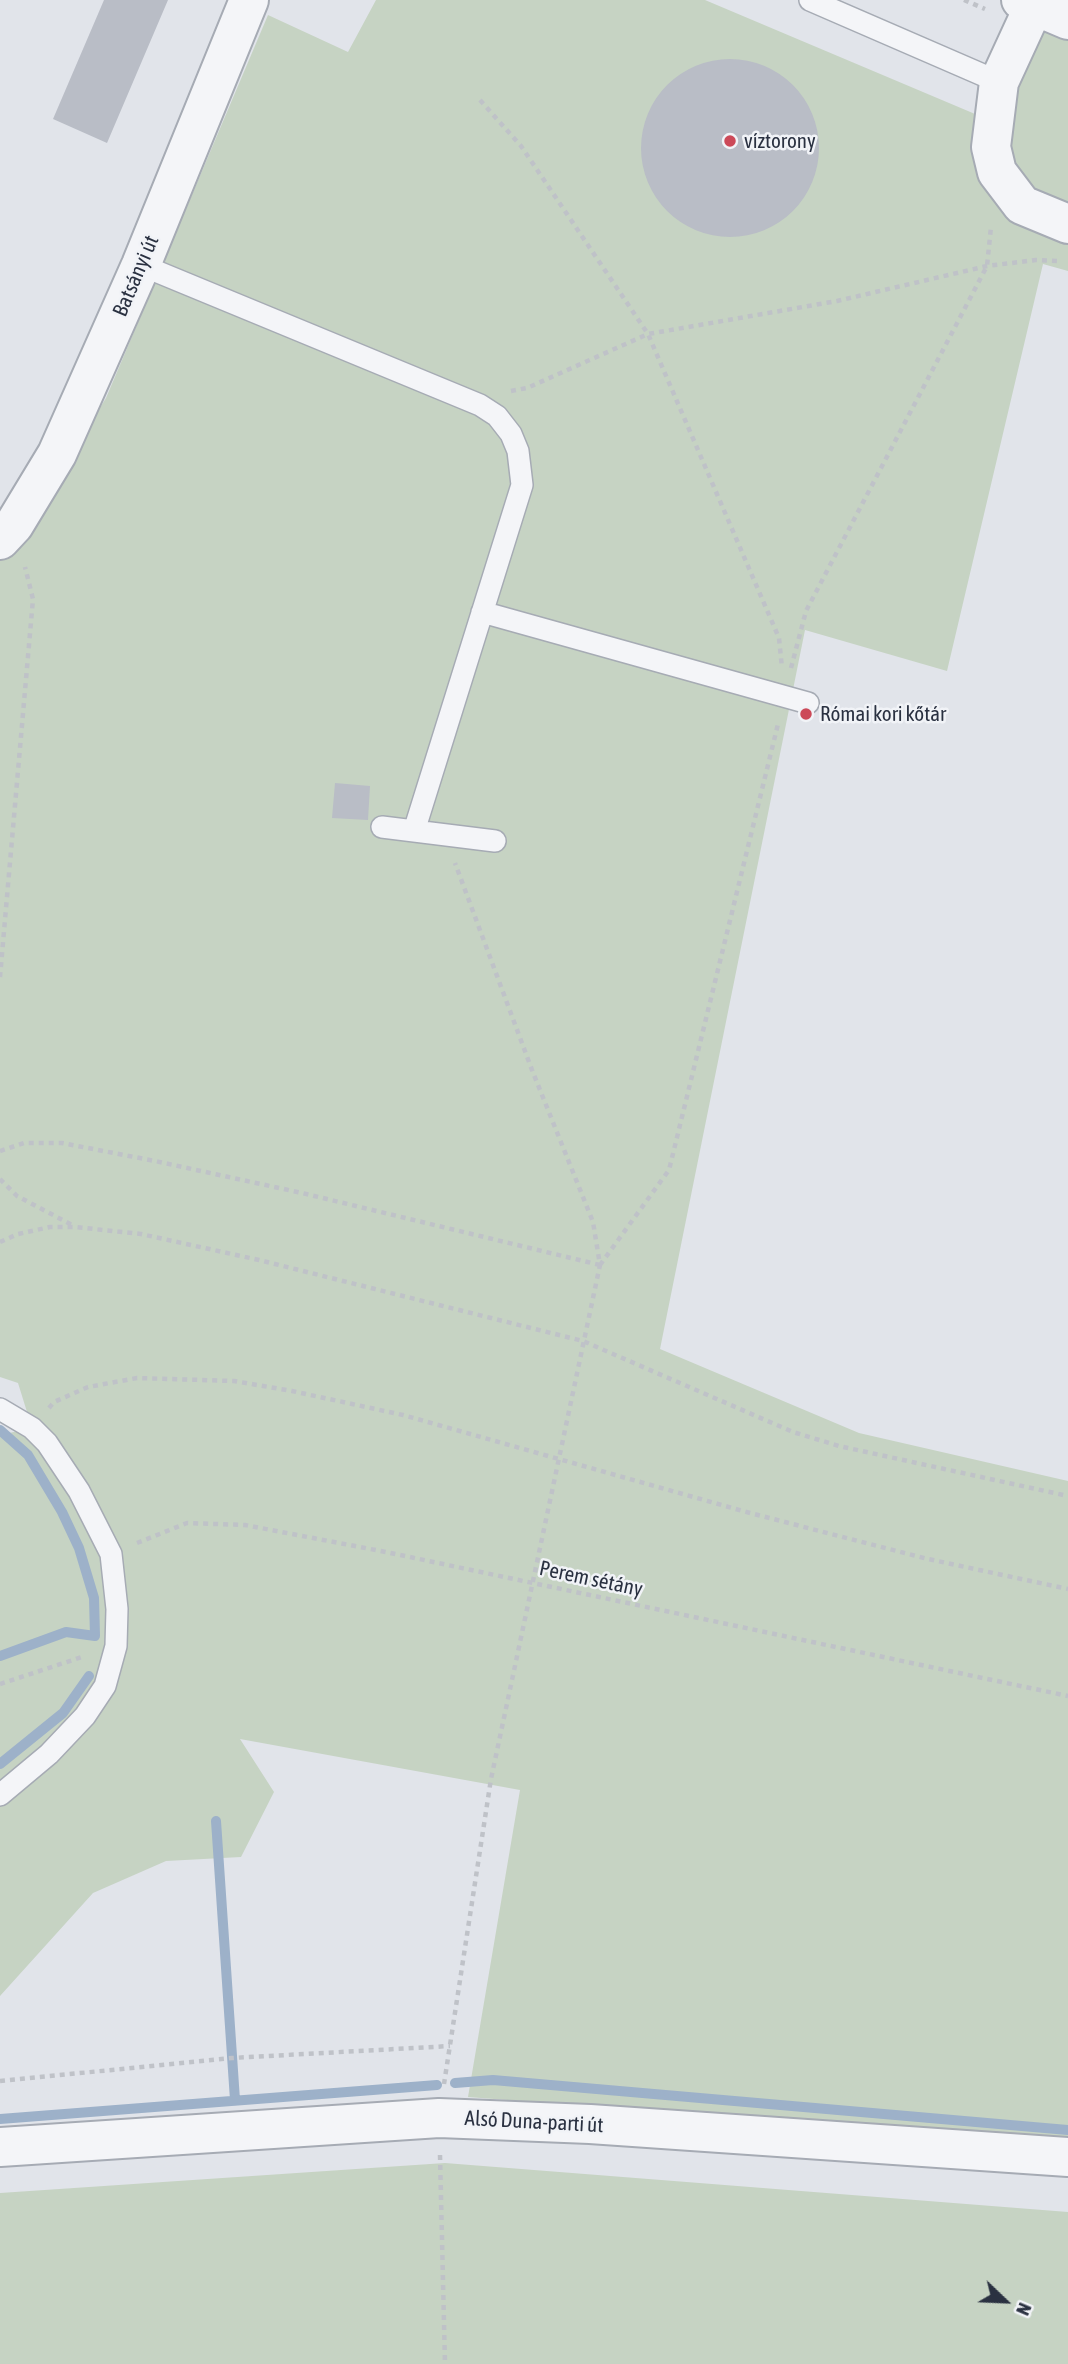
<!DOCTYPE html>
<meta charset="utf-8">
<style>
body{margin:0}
#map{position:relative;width:1068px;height:2364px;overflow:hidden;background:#e1e4ea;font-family:"Asap Condensed",sans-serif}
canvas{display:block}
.north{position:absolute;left:970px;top:2266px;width:70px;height:70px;-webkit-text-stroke:5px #f1f3f7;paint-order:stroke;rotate:113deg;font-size:19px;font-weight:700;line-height:28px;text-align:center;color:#2a3141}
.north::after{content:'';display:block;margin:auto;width:24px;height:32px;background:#2a3141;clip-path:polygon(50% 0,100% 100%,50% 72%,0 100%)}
</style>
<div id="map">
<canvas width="1068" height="2364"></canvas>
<div class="north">N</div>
</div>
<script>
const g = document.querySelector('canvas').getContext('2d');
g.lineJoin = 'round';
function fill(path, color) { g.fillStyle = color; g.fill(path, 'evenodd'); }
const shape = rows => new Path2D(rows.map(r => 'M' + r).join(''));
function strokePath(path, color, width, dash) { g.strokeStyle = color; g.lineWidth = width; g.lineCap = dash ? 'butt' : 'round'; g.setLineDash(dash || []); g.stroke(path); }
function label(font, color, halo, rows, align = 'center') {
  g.font = font + ' "Asap Condensed",sans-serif'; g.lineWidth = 5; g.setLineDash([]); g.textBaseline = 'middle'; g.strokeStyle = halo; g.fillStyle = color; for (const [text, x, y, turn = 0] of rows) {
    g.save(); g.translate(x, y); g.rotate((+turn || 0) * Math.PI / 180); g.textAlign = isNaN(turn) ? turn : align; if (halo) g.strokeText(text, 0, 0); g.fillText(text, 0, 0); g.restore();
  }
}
const green = shape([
 [376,0,705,0,994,122,1042,21,1068,32,1068,271,1043,264,947,671,805,630,660,1349,859,1433,1068,1481,1068,2143,468,2097,520,1790,240,1739,274,1792,241,1857,166,1861,93,1893,0,1996,0,1435,32,1428,18,1383,0,1377,0,560,12,550,106,398,268,15,348,52],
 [445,2163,1068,2212,1068,2364,0,2364,0,2193]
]);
const stream = shape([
 [0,1430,28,1455,62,1512,79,1548,94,1598,95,1636,66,1632,0,1656],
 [0,1764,63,1713,89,1676],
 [216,1821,235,2100],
 [455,2083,493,2080,1068,2130],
 [0,2119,437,2085]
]);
const building = shape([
 [104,0,168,0,107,143,53,119],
 '641 148a89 89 0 1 1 178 0a89 89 0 1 1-178 0Z',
 [335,783,370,786,368,820,332,818]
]);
const path = shape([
 [964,0,985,9],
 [480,100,521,146,648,334,779,638,782,668],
 [511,391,527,388,648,334,837,301,987,266,1036,260,1057,261],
 [791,668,806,611,987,266,991,227],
 [0,977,33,599,25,567],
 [0,1151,24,1143,62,1143,155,1161,302,1193,600,1265],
 [0,1179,17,1196,74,1226],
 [0,1242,18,1234,50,1227,75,1227,141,1234,259,1260,583,1341,793,1432,839,1446,1068,1496],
 [600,1265,669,1170,778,724],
 [49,1408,54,1402,88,1387,137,1378,234,1381,292,1391,403,1415,750,1513,928,1559,1068,1589],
 [137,1543,187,1523,245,1525,386,1552,1068,1696],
 [0,1684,82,1657],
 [0,2081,232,2058,450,2046],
 [444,2084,491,1779,600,1265,593,1222,532,1070,455,863],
 [440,2155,445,2364]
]);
const lane = shape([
 [810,0,999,82],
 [141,265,480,405,497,416,511,434,518,451,522,485,414,831],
 [482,612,808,703],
 [382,827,495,841],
 [0,1409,32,1428,47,1443,79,1491,111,1554,117,1609,116,1646,105,1686,85,1716,49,1754,0,1795]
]);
const street = shape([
 [1021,0,1068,20],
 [1034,6,999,82,991,147,997,172,1022,205,1068,224],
 [0,540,14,525,57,454,141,265,249,0],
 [0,2147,439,2118,590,2124,1068,2157]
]);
const markers = [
 [730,141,7,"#cc4958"],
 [806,714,7,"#cc4958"]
];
const poiNames = [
 ["víztorony",744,141],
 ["Római kori kőtár",820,714]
];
const streetNames = [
 ["Batsányi út",136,276,-67],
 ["Perem sétány",591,1579,12],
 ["Alsó Duna-parti út",534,2122,3]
];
fill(green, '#c6d3c3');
strokePath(stream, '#9db1c9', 10);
fill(building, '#b9bdc6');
strokePath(lane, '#a6abb4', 24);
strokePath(street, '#a6abb4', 42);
strokePath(path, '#bfc2c8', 4.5, [5, 5]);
strokePath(lane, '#f4f5f8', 21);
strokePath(street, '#f4f5f8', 38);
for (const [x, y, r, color] of markers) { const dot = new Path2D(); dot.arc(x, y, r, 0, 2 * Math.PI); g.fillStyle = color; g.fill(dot); strokePath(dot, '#f1f3f7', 2.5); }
label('21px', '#2a3141', '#f1f3f7', poiNames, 'left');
label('21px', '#2a3141', '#f1f3f7', streetNames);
</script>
